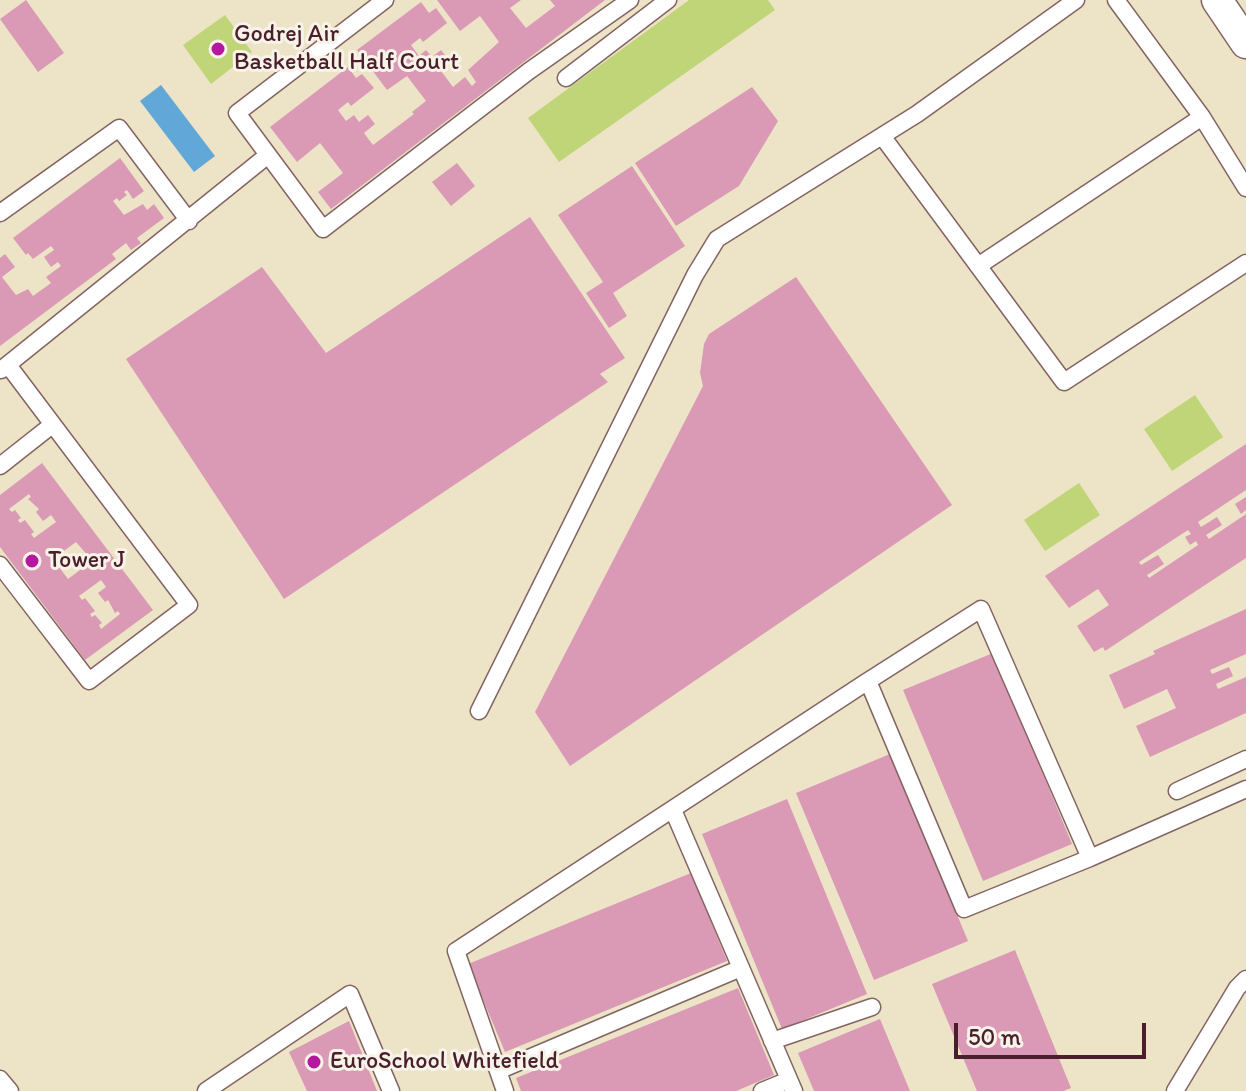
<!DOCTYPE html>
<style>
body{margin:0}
#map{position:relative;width:1246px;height:1091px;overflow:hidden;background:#ede4c7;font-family:Itim,sans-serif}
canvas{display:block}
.scale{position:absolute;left:954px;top:1023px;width:192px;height:36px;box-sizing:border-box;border:4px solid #4a1f2b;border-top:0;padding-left:10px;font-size:24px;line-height:28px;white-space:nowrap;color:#4a1f2b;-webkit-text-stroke:6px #f7f3e8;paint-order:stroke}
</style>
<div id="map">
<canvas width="1246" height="1091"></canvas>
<div class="scale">50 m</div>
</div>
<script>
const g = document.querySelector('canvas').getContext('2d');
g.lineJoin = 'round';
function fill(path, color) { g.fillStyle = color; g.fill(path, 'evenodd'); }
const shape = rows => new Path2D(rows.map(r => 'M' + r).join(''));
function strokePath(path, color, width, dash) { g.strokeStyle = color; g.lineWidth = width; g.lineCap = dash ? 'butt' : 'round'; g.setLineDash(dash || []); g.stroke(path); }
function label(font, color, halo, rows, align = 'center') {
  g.font = font + ' Itim,sans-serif'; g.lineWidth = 6; g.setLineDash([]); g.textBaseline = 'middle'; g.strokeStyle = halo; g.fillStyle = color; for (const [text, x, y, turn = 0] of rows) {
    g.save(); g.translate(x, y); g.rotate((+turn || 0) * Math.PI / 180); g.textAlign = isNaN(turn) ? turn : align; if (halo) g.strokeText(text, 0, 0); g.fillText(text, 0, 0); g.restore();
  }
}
const green = shape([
 [689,0,768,0,775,10,559,162,528,118],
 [225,15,252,52,211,84,183,45],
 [1195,395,1223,437,1172,471,1144,429],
 [1079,483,1100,515,1045,551,1024,520]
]);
const water = shape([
 [161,85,215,156,194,172,140,101]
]);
const building = shape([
 [26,0,64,53,38,72,0,19],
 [437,0,521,0,510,8,526,28,555,6,550,0,605,0,331,209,318,192,343,173,320,143,297,162,270,127,348,67,356,78,362,74,374,88,351,106,348,102,338,110,346,121,354,115,359,122,368,115,375,124,364,133,373,145,414,114,412,112,426,101,407,76,387,90,357,50,421,2,429,13,436,8,447,23,423,42,420,38,411,45,419,56,426,50,432,57,441,50,448,59,438,67,453,87,465,77,472,86,476,82,468,70,499,42,480,16,460,31],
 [752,87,778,121,739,186,676,226,635,163],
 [120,158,144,191,133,199,127,190,124,192,127,195,119,201,117,198,113,201,124,215,143,204,147,210,154,204,164,218,137,238,141,243,131,250,126,243,112,254,116,259,0,346,0,258,5,254,15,267,2,277,16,295,28,289,33,296,51,283,46,277,61,266,58,262,51,267,44,257,54,250,51,246,33,259,28,253,26,255,13,238],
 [457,163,475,186,451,206,432,182],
 [632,166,685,246,613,293,627,316,609,328,586,293,603,282,558,215],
 [530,217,625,358,600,374,608,382,284,599,126,359,262,267,326,353],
 [796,277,952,505,570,766,535,712,703,386,700,373,704,344,709,334],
 [1246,444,1246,490,1198,522,1201,527,1217,517,1222,525,1206,535,1209,539,1246,514,1246,558,1105,651,1103,647,1094,652,1077,626,1109,605,1098,589,1069,608,1045,576],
 [1188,530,1191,534,1185,537,1190,545,1196,541,1198,545,1149,578,1147,575,1164,564,1158,555,1141,565,1139,562],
 [42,463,153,610,85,660,0,547,0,495],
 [29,494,31,497,28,499,39,509,36,512,43,521,51,515,56,522,34,538,31,534,34,532,25,520,20,523,18,520,21,518,15,510,12,512,9,509],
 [76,542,89,557,81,562,84,567,68,579,53,559],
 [101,580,106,587,98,593,105,602,108,600,115,613,118,611,120,614,101,629,99,625,102,623,95,615,92,617,90,614,95,611,85,598,82,600,79,596],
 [1246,497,1246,510,1241,514,1235,504],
 [1246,609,1246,654,1210,670,1212,674,1229,667,1233,676,1216,684,1218,689,1246,677,1246,713,1150,757,1136,726,1176,708,1167,689,1124,709,1109,675,1155,654,1153,651],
 [993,653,1072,844,983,881,903,690],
 [890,754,968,941,874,980,796,793],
 [787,799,867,994,782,1029,702,834],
 [691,873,727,961,505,1052,468,964],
 [1015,950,1071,1088,1063,1091,977,1091,932,984],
 [738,988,774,1075,736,1091,521,1091,516,1078],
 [880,1019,910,1091,814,1091,798,1053],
 [349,1021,377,1091,307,1091,289,1052]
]);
const lane = shape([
 [385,0,237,113,323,229,529,71,630,0],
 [1116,0,1202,117,1246,188],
 [566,78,668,0],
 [882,136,1064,382,1246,263],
 [0,213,119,128,189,221],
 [978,266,1202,117],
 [1,370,268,155],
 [0,466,52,425],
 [0,565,89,681,189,605,8,365],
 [479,711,695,275,717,239,917,114,1076,0],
 [1177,791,1246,759],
 [673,810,794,1091],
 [1090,858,981,609,868,681,964,909,1090,858,1246,789],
 [772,1041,872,1007],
 [498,1071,741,968],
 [0,1079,10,1091],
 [206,1091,350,994,391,1091],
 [505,1091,456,951,868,681],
 [762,1091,789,1080],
 [1175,1091,1237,988,1246,979]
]);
const street = shape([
 [1217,0,1246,43]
]);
const markers = [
 [218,49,8,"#b5179e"],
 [32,561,8,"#b5179e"],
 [314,1062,8,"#b5179e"]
];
const poiNames = [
 ["Godrej Air",234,35],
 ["Basketball Half Court",234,63],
 ["Tower J",48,561],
 ["EuroSchool Whitefield",330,1062]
];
fill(green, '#bfd578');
fill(water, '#61a7d7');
fill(building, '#da99b5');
strokePath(lane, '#836462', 19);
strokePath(street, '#836462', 33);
strokePath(lane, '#fff', 16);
strokePath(street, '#fff', 30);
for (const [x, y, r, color] of markers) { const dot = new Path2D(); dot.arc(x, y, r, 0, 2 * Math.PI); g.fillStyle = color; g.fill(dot); strokePath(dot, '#f7f3e8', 3); }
label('24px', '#4a1f2b', '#f7f3e8', poiNames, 'left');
</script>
